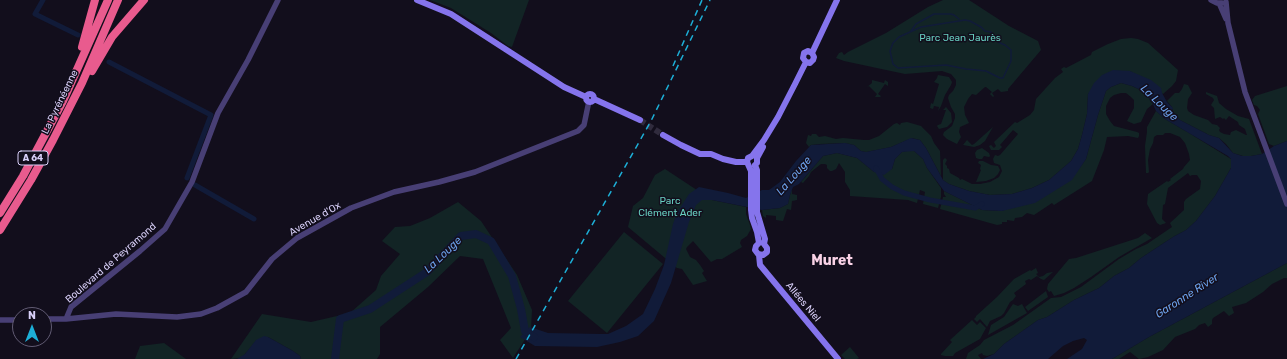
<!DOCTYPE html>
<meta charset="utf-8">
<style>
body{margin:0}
#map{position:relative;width:1287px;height:359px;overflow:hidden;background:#120e1c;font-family:Rubik,sans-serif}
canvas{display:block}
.north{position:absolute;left:12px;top:307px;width:40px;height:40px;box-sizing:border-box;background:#120e1c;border:1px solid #625c74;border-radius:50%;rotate:0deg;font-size:11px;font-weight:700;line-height:16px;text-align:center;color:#d9d0f9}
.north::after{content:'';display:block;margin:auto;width:14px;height:18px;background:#1dafd7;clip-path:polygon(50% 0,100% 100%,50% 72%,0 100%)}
</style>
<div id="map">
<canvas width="1287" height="359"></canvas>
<div class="north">N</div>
</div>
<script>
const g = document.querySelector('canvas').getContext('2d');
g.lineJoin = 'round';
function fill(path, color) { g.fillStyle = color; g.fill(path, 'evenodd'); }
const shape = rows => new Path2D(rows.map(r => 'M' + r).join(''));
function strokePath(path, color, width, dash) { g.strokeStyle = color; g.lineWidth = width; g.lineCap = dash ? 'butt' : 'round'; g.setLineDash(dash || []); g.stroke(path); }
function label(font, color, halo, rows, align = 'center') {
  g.font = font + ' Rubik,sans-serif'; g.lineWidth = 3; g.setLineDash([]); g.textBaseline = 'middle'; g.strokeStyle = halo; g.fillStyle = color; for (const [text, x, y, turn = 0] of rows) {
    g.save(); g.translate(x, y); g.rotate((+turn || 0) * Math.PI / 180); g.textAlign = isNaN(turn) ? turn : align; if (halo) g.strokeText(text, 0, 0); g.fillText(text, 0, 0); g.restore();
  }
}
const green = shape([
 [430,0,529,0,512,47,508,46,491,33,451,8],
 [943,0,969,0,1009,26,1038,41,1041,50,1008,89,1008,91,1001,92,998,89,992,93,994,96,993,97,990,94,992,92,986,87,985,87,976,95,972,94,968,99,964,107,965,115,969,123,960,127,959,132,961,137,957,144,947,139,943,135,944,132,952,126,955,118,955,114,951,107,948,98,949,95,953,91,956,85,956,80,951,74,942,71,905,74,844,61,836,58,839,53,842,52,844,55,848,52,886,33,928,7],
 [1131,38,1138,39,1148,43,1178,70,1176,81,1172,86,1163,94,1130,71,1088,94,1087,114,1082,135,1078,149,1071,161,1049,180,1032,188,1012,194,990,195,969,191,949,184,943,180,943,160,945,158,947,160,945,164,947,166,947,168,949,169,950,173,959,178,960,180,962,179,972,184,980,184,990,182,999,177,1002,171,1000,165,994,163,993,159,995,155,998,156,1000,155,1018,134,1013,130,1000,145,1002,147,999,150,991,150,989,146,991,145,994,148,996,146,994,142,1015,122,1017,123,1030,115,1034,110,1036,99,1055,78,1063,72,1061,69,1064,67,1066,68,1089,56,1091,55,1092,52,1108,44,1121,39],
 [938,75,949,77,952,82,951,85,945,95,941,106,938,111,939,107,934,106,933,109,930,108,931,103,933,104,939,84,934,82,937,78],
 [872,76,872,80,884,83,885,80,888,82,888,86,885,84,878,94,881,96,880,97,875,97,877,94,869,86,866,88,872,83],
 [1121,83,1132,86,1145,92,1153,104,1147,109,1141,122,1134,124,1127,121,1134,108,1134,100,1131,97,1126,93,1121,93,1114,95,1110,98,1106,106,1106,114,1110,121,1114,126,1137,132,1139,133,1139,136,1138,138,1128,136,1107,137,1104,150,1092,181,1054,205,1052,203,1034,215,1027,213,1022,217,1015,218,1014,221,1007,220,1007,222,1002,222,1002,224,997,225,940,209,943,197,946,197,944,194,944,191,982,210,1002,211,1071,180,1086,159,1098,115,1106,91,1111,87],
 [1184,84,1188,85,1192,93,1188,99,1187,108,1188,111,1194,115,1208,120,1212,124,1217,125,1220,128,1219,130,1220,132,1224,134,1230,135,1231,132,1236,130,1246,135,1247,135,1245,129,1239,125,1238,122,1229,116,1226,120,1224,118,1223,119,1220,117,1215,119,1214,108,1211,105,1214,100,1213,98,1206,94,1206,92,1217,96,1219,103,1226,109,1238,116,1249,119,1262,154,1251,156,1243,156,1233,153,1226,144,1219,138,1209,135,1180,120,1173,113,1172,107,1167,101,1175,93,1179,93,1182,89],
 [1287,86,1287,141,1274,146,1269,144,1258,114,1260,110,1257,106,1254,105,1252,100,1255,96],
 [946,107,951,113,952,122,947,127,939,129,937,126,938,125,941,124,946,110,943,110],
 [1156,111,1165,119,1189,133,1231,159,1231,168,1215,196,1196,221,1186,230,1173,237,1141,258,1129,268,1114,276,1099,288,1074,300,1047,317,1038,320,1004,344,994,354,987,356,983,355,982,353,978,355,981,359,966,359,968,353,980,345,984,340,1013,325,1051,298,1061,297,1081,287,1119,259,1136,249,1147,244,1172,227,1170,223,1184,210,1184,202,1186,199,1200,189,1201,181,1197,175,1192,175,1190,176,1188,173,1168,188,1165,204,1163,205,1162,219,1166,223,1160,225,1157,223,1147,204,1148,194,1167,181,1168,182,1171,180,1170,179,1183,169,1184,167,1190,160,1189,154,1185,143,1180,137,1170,133,1165,133,1163,135,1157,135,1154,137,1153,143,1150,149,1148,160,1149,172,1148,173,1146,173,1145,146,1147,132,1147,127],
 [907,122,921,126,931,136,934,143,940,151,941,176,926,148,920,140,912,138,891,147,866,152,861,151,854,145,845,143,820,144,811,145,809,147,806,143,808,135,811,136,812,134,816,134,819,137,825,136,836,139,843,138,864,140,869,140,879,136,894,124,897,123,900,125,901,123],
 [993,127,985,141,980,145,974,147,963,145,967,140,972,145,974,144],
 [982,148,989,153,990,156,989,157,984,156,982,159,979,159,976,158,975,153,977,150],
 [907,151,914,151,923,159,927,168,941,188,941,197,938,208,923,204,925,192,920,190,917,203,908,200,850,196,850,190,845,182,845,172,839,163,836,169,832,171,830,171,827,168,827,165,825,164,821,164,811,172,809,176,803,183,801,182,823,156,837,153,857,158,874,172,892,169,895,159,902,152],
 [979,161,983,161,991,165,998,166,1000,170,998,174,994,178,986,181,976,182,981,170,980,169,981,165,978,163],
 [665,169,712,200,746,207,746,214,750,225,751,229,747,236,741,240,740,243,742,247,722,259,717,259,711,262,693,241,687,247,686,249,690,257,696,260,700,265,704,271,702,273,707,281,693,285,682,269,677,268,628,227,633,206,643,198,655,175],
 [792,189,792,194,797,195,797,200,792,201,791,210,787,209,783,221,776,220,776,216,766,215,766,218,763,216,762,210,780,208,788,204,790,195],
 [458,202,481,221,517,275,532,310,531,330,513,358,500,340,511,328,483,259,460,256,428,287,380,327,380,354,377,359,301,359,300,356,293,351,268,337,256,341,245,354,241,358,231,359,262,314,311,322,350,313,376,290,381,276,400,254,382,241,395,227,410,226,430,218],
 [624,232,663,264,607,333,568,301],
 [1145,233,1152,238,1119,257,1091,277,1074,288,1064,293,1054,296,1051,291,1049,292,1047,289,1048,284,1069,259,1076,258,1138,238],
 [1287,263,1287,278,1284,278,1272,284,1263,292,1246,303,1232,307,1234,313,1229,316,1224,311,1213,318,1212,320,1212,324,1208,327,1205,323,1199,325,1195,329,1175,337,1163,350,1148,357,1139,359,1130,352,1119,359,1112,359,1149,337],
 [1036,268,1038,273,1036,274,1039,277,1043,276,1047,273,1053,272,1044,280,1041,279,1037,276,1031,280,1029,279,1025,281,1026,284,1014,293,1016,296,1013,300,1010,302,1004,313,1001,316,990,321,987,327,980,319,977,322,974,319,976,317,976,316,997,297,1014,279,1030,270,1031,271],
 [1046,291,1048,297,1028,311,1025,307],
 [1013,304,1018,306,1022,304,1027,313,988,335,991,325,1004,317],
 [972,320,977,325,980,322,986,328,980,339,955,353,953,356,945,356,941,355,941,354,952,342,950,340],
 [164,343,186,359,135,359,140,346],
 [850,347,859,358,857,359,845,359,841,355]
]);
const water = shape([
 [1113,70,1130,71,1151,80,1161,88,1162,93,1167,102,1173,108,1172,111,1180,120,1209,135,1219,138,1233,153,1242,156,1251,156,1262,154,1274,146,1287,141,1287,263,1149,337,1112,359,1067,359,1082,349,1087,340,1084,338,1073,341,1063,346,1048,359,983,359,994,354,1004,344,1038,320,1047,317,1074,300,1099,288,1114,276,1129,268,1141,258,1173,237,1186,230,1196,221,1215,196,1231,168,1231,159,1228,156,1165,119,1156,111,1152,102,1145,92,1132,86,1121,83,1111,87,1106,91,1098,115,1086,159,1072,180,1035,203,1002,211,982,210,944,191,927,168,923,159,914,151,902,152,895,159,892,169,884,175,874,172,857,158,837,153,823,156,799,184,793,187,790,195,788,204,780,208,762,210,712,200,702,200,696,205,689,222,671,283,654,321,638,336,620,342,597,347,535,346,520,337,530,327,548,333,601,334,608,334,626,326,643,314,655,289,664,265,673,224,677,213,689,194,699,187,728,193,746,198,762,190,769,190,780,182,796,161,811,145,845,143,854,145,861,151,866,152,891,147,911,138,920,140,926,148,943,180,949,184,969,191,990,195,1012,194,1032,188,1049,180,1071,161,1078,149,1082,135,1087,114,1088,94,1094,83,1102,75],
 [264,336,268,337,293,351,300,356,301,359,237,359,245,354,256,340]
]);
const stream = shape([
 [965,20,970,21,981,27,985,31,991,32,998,42,1005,45,1011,50,1011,61,1003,78,1000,78,986,71,966,69,946,65,898,68,893,64,890,51,893,43,899,37,921,27,965,20],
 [911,31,916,24,934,14,951,14,954,15,959,19]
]);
const canal = shape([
 [43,0,35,14,78,35],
 [109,62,211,115,187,178],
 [876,168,882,179,892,187,904,193,930,200,975,208,982,204],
 [195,185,254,219]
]);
const river = shape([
 [335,359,340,319,370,309,427,272,461,236,476,234,491,241,512,276,521,309,525,331,534,337]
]);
const secondaryTunnel = shape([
 [640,120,663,135]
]);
const tertiary = shape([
 [1211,0,1217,3,1222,3],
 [1226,2,1228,23,1245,92,1287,204],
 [1219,3,1226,19],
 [44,319,66,319,116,314,177,317,201,314,217,308,246,292,272,259,297,238,351,208,394,192,439,182,475,172,578,131,584,125,589,101],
 [66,319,71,307,140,251,165,229,192,182,218,113,248,60,278,0],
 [0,320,20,320]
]);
const secondary = shape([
 [417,0,451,14,564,87,586,97],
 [812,53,837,0],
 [806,62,803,58,804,53,808,51,812,53],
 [806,62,810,63,813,60,814,57,812,53],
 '586 98a4 4 0 1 1 8 0a4 4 0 1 1-8 0Z',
 [594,99,640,120],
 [663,135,681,145,700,154,711,154,723,159,736,162,747,162],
 [747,162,748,158,752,156,764,140,778,117,795,84,806,62],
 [747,162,751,171,751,210,752,218,757,232,759,243],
 [755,165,757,170,757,212,765,239,764,244,767,248,767,252,763,255,758,254,755,250,756,246,759,243],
 [755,165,757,163,757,158,763,147],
 [759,255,760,265,838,359]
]);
const motorway = shape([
 [82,47,95,0],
 [92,71,112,37,144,0],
 [0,213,23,176,63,101,108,0],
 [0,230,31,180,53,140,82,83,118,0]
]);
const rail = shape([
 [673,66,702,0],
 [516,359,651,121,710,0]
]);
const shields = [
 [33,158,30]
];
const shieldNames = [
 ["A 64",33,158]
];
const parkNames = [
 ["Parc Jean Jaurès",960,38],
 ["Parc",670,201],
 ["Clément Ader",670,213]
];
const streetNames = [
 ["La Pyrénéenne",60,102,-64],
 ["Avenue d'Ox",315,219,-30],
 ["Boulevard de Peyramond",111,263,-41],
 ["Allées Niel",803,302,50]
];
const waterNames = [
 ["La Louge",1159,103,44],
 ["La Louge",794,176,-49],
 ["La Louge",443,255,-44],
 ["Garonne River",1187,296,-33]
];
const districtNames = [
 ["Muret",832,261]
];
fill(green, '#122425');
fill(water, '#111b39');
strokePath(stream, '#111b39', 1.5);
strokePath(canal, '#111b39', 5);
strokePath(river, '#111b39', 8);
strokePath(secondaryTunnel, '#302b3d', 6, [6, 3]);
strokePath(tertiary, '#483f75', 5.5);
strokePath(secondary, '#8574ec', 6);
strokePath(motorway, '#e95b8e', 8);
strokePath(rail, '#1dafd7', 1.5, [6, 5]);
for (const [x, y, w] of shields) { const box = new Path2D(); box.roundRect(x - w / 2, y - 7, w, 14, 3); g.fillStyle = '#120e1c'; g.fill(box); strokePath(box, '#d9d0f9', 1); }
label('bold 9px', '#d9d0f9', null, shieldNames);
label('10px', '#67cec0', '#120e1c', parkNames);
label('10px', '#d9d0f9', '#120e1c', streetNames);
label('italic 11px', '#6ca1eb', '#120e1c', waterNames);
label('bold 14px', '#f9d2e6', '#120e1c', districtNames);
</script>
